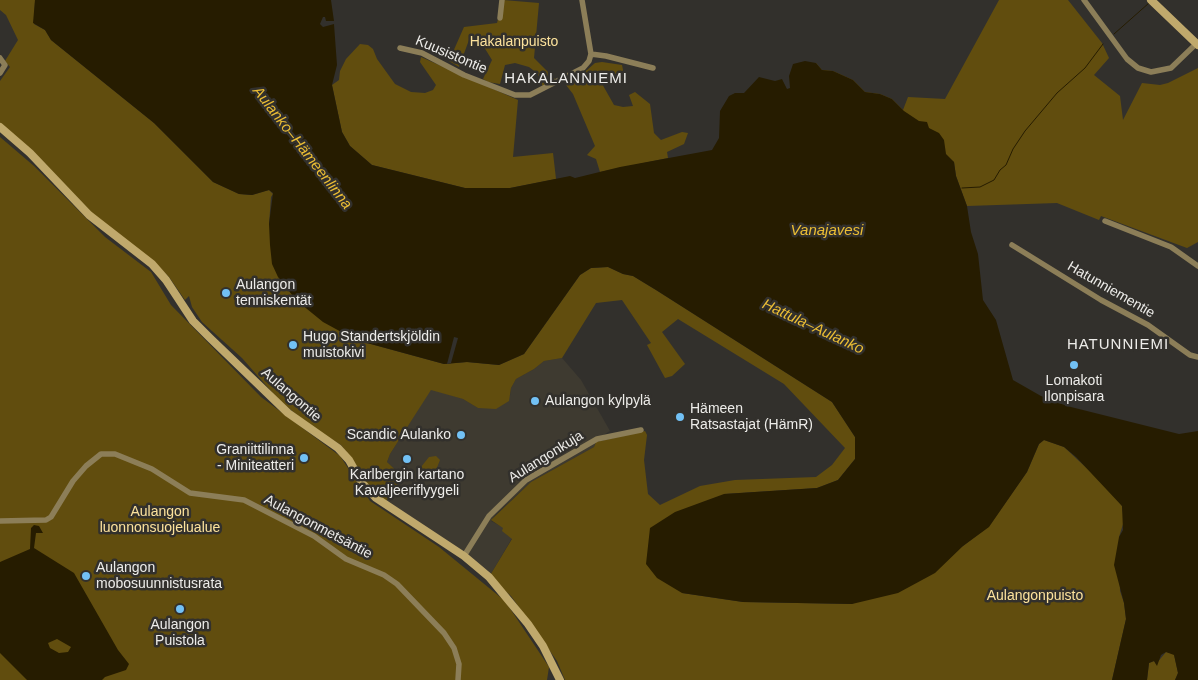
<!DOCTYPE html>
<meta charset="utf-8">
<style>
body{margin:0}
canvas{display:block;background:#32302c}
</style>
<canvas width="1198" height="680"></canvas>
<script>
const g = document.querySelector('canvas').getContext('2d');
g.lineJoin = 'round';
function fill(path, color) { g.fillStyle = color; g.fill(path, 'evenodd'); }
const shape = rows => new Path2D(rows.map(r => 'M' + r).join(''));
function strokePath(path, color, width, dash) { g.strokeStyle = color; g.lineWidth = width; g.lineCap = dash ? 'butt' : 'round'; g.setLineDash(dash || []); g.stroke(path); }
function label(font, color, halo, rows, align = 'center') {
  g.font = font + ' Helvetica,sans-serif'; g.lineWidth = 5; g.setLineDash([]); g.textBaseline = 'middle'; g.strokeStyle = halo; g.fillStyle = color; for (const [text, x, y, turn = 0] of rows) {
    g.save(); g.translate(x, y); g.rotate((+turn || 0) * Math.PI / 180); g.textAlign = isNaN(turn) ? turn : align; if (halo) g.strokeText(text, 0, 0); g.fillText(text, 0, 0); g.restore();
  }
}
const built = shape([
 [562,358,581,380,610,431,597,439,594,447,531,482,496,514,491,521,504,528,507,535,512,538,489,577,385,503,403,477,387,462,390,454,431,389,463,399,478,408,510,396,511,388,516,379,534,369,544,361]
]);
const green = shape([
 [0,0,35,0,34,24,45,30,51,40,154,123,213,182,239,194,252,195,269,190,273,194,271,197,269,224,356,340,444,364,467,362,499,365,524,354,580,275,591,268,608,267,623,274,633,276,656,290,832,402,855,437,855,459,838,480,817,488,724,494,682,593,743,602,852,604,963,546,989,526,1027,472,1039,444,1044,440,1064,447,1110,490,1122,506,1124,521,1119,537,1120,591,1124,603,1126,619,1112,680,565,680,557,661,511,596,489,577,512,539,502,531,503,528,491,520,531,482,594,447,596,442,645,431,647,435,644,460,648,494,660,505,700,486,735,480,816,477,832,465,845,448,784,384,678,319,662,332,685,364,672,376,665,378,647,345,651,343,622,300,596,303,562,358,544,361,534,369,516,379,511,388,509,401,496,409,478,408,463,399,431,390,390,454,387,462,403,477,385,503,368,485,353,460,341,445,309,425,278,399,242,358,202,322,192,307,189,296,185,300,169,277,153,261,95,216,33,151,0,123,0,81,10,67,5,61,18,40,6,15,0,10],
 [503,0,539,3,534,58,556,80,543,87,537,73,529,67,515,63,505,65,500,84,488,82,483,79,492,60,484,47,469,40,459,67,449,61,464,27,497,23],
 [999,0,1068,0,1102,43,1109,58,1094,75,1120,96,1123,120,1142,83,1160,85,1168,83,1198,68,1198,242,1187,248,1101,216,1099,220,1057,203,967,206,956,176,954,162,811,72,816,63,822,70,833,71,853,80,865,92,880,94,892,99,903,110,908,97,945,99],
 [360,44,368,45,373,49,377,59,395,84,411,92,425,93,433,90,436,85,420,62,421,57,518,100,513,157,553,153,556,179,510,188,465,188,372,165,350,146,342,132,332,85,339,80,340,71,346,59],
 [602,62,622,65,623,70,619,78,610,74,601,82,614,105,623,107,633,106,629,95,635,92,650,104,654,133,661,140,682,132,688,133,684,144,667,152,668,158,600,172,596,159,587,155,595,146,573,94,566,85,587,70,595,63],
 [0,137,34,166,105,237,151,272,171,305,261,397,340,456,370,501,439,547,505,601,549,667,547,680,0,680],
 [436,456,440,460,432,480,417,472,429,457],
 [1166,652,1174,654,1178,673,1175,680,1147,680,1149,663,1154,661,1156,664]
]);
const water = shape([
 [35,0,331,0,334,21,326,21,325,17,323,17,320,24,323,27,334,24,337,65,332,85,342,132,350,146,372,165,465,188,510,188,570,176,575,178,620,167,712,150,719,138,720,111,729,96,735,93,744,93,759,77,775,81,782,79,787,89,790,88,789,76,793,64,805,61,816,63,822,70,833,71,853,80,865,92,880,94,892,99,904,111,919,121,927,122,929,128,939,133,944,140,946,154,954,162,956,176,967,206,971,232,978,254,983,300,996,320,1013,380,1041,396,1067,406,1179,434,1198,431,1198,680,1175,680,1178,673,1174,655,1166,652,1161,655,1157,666,1154,661,1149,663,1147,680,1112,680,1126,619,1124,603,1114,565,1119,537,1123,530,1122,506,1076,457,1064,447,1044,440,1039,444,1027,472,989,527,963,546,935,573,898,593,852,604,743,602,682,593,657,578,646,564,650,528,675,512,724,494,817,488,838,480,855,459,855,437,832,402,656,290,633,276,623,274,608,267,591,268,580,275,524,354,499,365,467,362,444,364,356,340,323,322,296,300,278,277,272,264,270,245,269,224,273,193,269,190,252,195,239,194,213,182,154,123,51,40,45,30,33,23],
 [34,525,39,526,43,533,36,533,34,548,74,573,118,650,129,664,126,670,105,677,102,680,27,680,0,653,0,562,30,549,31,528],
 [57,639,71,647,68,652,59,653,50,648,48,643]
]);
const pier = shape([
 [454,337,458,338,451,363,447,364]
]);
const stream = shape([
 [1114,34,1149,3],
 [962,188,980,187,994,180,1000,170,1006,165,1013,149,1025,131,1057,93,1085,68,1103,44]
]);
const street = shape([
 [1084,0,1127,59,1138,68,1151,72,1171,68,1197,43],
 [500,18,502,0],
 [400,48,422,53,464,75,515,95,530,95,583,68,589,61,591,54,582,0],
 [591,54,606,56,653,68],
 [0,58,5,65,0,73],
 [1105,221,1171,247,1198,266],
 [1012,245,1101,300,1148,325,1190,355,1198,357],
 [0,521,46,520,51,517,73,481,86,466,101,454,115,454,152,469,190,493,244,500,314,536,346,559,384,575,397,584,444,633,454,648,459,664,458,680],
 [464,556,489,516,526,480,597,439,641,430]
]);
const secondary = shape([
 [1151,0,1198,45],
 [0,127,30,153,89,215,152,264,166,280,193,321,210,338,288,413,338,448,349,460,362,483,376,498,464,556,489,577,528,624,543,646,560,680]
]);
const markers = [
 [226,293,5,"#72c1f5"],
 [293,345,5,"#72c1f5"],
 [1074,365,5,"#72c1f5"],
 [535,401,5,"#72c1f5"],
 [680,417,5,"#72c1f5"],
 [461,435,5,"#72c1f5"],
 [304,458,5,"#72c1f5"],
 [407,459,5,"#72c1f5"],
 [86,576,5,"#72c1f5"],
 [180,609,5,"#72c1f5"]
];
const parkNames = [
 ["Hakalanpuisto",514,42],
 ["Aulangon",160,512],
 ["luonnonsuojelualue",160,528],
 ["Aulangonpuisto",1035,596]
];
const streetNames = [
 ["Kuusistontie",451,55,23],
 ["Hatunniementie",1111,290,30],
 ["Aulangontie",291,395,41],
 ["Aulangonkuja",546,457,-32],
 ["Aulangonmetsäntie",318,527,28]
];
const poiNames = [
 ["Aulangon",236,285],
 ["tenniskentät",236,301],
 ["Hugo Standertskjöldin",303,337],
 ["muistokivi",303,353],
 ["Lomakoti",1074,381,"center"],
 ["Ilonpisara",1074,397,"center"],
 ["Aulangon kylpylä",545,401],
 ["Hämeen",690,409],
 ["Ratsastajat (HämR)",690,425],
 ["Scandic Aulanko",451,435,"right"],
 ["Graniittilinna",294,450,"right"],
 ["- Miniteatteri",294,466,"right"],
 ["Karlbergin kartano",407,475,"center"],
 ["Kavaljeeriflyygeli",407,491,"center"],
 ["Aulangon",96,568],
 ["mobosuunnistusrata",96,584],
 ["Aulangon",180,625,"center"],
 ["Puistola",180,641,"center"]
];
const neighbourhoodNames = [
 ["HAKALANNIEMI",566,79],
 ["HATUNNIEMI",1118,345]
];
const waterNames = [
 ["Aulanko–Hämeenlinna",302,148,52],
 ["Vanajavesi",827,231],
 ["Hattula–Aulanko",813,327,25]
];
fill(built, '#3e3a30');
fill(green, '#614d0e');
fill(water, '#261c00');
fill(pier, '#32302c');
strokePath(stream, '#261c00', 1);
strokePath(street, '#8c7e58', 5.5);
strokePath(secondary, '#c0a96c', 8);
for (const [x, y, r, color] of markers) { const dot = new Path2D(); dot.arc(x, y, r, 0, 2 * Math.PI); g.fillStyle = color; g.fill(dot); strokePath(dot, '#32302c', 2); }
label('14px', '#fce29c', '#32302c', parkNames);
label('14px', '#edece9', '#32302c', streetNames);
label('14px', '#edece9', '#32302c', poiNames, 'left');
g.letterSpacing = '1px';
label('15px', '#edece9', '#32302c', neighbourhoodNames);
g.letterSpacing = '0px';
label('italic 15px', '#ecbe34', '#32302c', waterNames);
</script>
